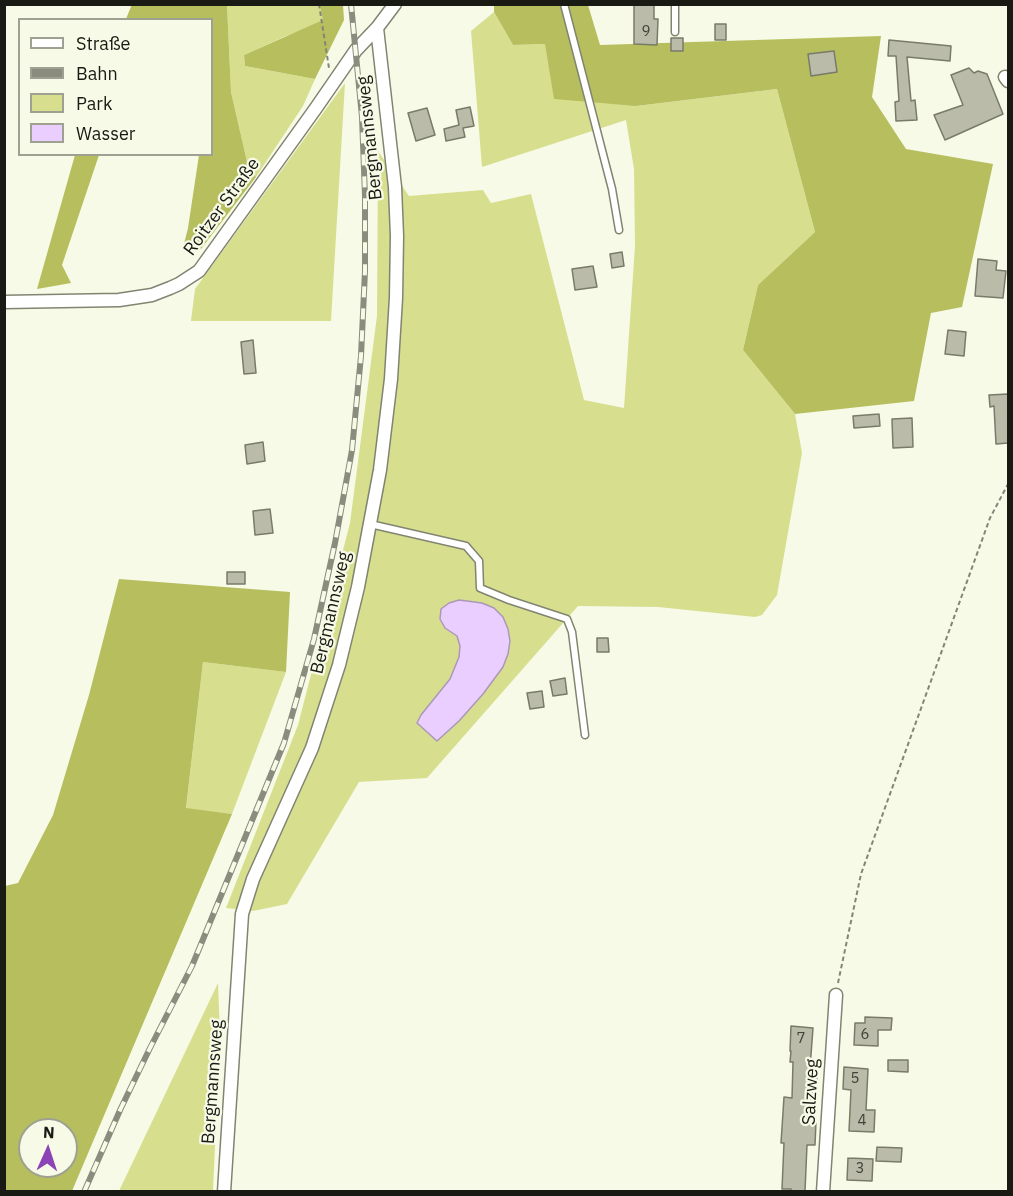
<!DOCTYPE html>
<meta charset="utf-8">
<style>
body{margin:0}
#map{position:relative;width:1013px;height:1196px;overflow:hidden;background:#f7fae6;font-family:"IBM Plex Sans",sans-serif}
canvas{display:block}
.frame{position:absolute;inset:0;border:6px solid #191a13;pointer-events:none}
.legend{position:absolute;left:18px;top:18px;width:195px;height:138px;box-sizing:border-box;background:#f7fae6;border:2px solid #9ea092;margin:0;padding:8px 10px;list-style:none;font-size:18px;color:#191a13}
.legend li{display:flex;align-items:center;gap:12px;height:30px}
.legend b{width:30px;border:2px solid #9ea092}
.north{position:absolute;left:18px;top:1118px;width:60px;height:60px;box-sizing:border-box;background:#f7fae6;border:2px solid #9ea092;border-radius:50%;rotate:3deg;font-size:16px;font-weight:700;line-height:24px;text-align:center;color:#191a13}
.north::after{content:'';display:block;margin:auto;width:21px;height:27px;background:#8b43b5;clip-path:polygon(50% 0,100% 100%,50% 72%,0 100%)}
</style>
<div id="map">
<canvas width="1013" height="1196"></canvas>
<div class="frame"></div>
<ul class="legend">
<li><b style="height:8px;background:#fff"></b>Straße</li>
<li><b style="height:8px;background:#8a8c7e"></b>Bahn</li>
<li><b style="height:16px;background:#d7df8f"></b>Park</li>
<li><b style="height:16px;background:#eaceff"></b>Wasser</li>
</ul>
<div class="north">N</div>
</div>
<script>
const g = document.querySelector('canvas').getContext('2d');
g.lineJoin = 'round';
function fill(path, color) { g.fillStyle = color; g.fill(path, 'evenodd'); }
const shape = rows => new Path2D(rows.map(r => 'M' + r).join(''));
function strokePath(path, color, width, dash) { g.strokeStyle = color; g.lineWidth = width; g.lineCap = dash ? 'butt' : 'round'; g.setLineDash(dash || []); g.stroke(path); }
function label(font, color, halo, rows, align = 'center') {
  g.font = font + ' "IBM Plex Sans",sans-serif'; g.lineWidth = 4.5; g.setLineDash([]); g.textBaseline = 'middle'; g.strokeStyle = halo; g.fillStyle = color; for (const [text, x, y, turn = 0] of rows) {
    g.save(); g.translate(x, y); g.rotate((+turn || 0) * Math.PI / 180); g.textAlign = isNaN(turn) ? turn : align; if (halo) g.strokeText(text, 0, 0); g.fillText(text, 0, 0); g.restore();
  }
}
const green = shape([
 [227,5,321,5,326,22,286,36,244,55,245,66,315,79,303,106,256,177,248,166,231,92],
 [494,12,513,45,545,44,636,106,777,89,815,232,758,285,743,350,795,414,802,453,777,595,762,615,755,617,658,607,578,606,427,778,359,782,287,904,253,911,226,908,298,725,350,523,377,316,378,151,409,196,483,190,491,203,531,194,584,400,624,408,635,246,634,169,626,120,482,167,471,31],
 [345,83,331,321,191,321,195,289],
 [203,662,286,672,232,814,186,809],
 [218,983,220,1035,213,1191,119,1191]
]);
const forest = shape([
 [132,4,227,5,231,92,248,166,256,177,201,249,184,244,188,228,199,155,212,154,212,20,126,19],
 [320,5,343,5,344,20,315,79,245,66,244,55,323,20],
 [494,5,588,5,600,45,881,36,872,97,906,149,993,164,962,307,931,313,914,401,795,414,743,350,758,285,815,232,777,89,636,106,554,99,545,44,513,45,494,12],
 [75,155,99,155,62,265,71,283,37,289],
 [119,579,290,592,286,672,203,662,186,808,232,814,72,1191,5,1191,5,886,18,883,53,815,89,695],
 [30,1130,66,1130,66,1166,30,1166]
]);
const water = shape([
 [459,600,482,603,494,608,503,617,508,629,510,641,508,654,503,667,483,694,459,721,437,741,417,723,421,715,450,679,459,657,460,646,457,636,445,628,440,619,441,609,449,603,459,600]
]);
const building = shape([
 [634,4,654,4,654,19,658,19,657,45,634,44,634,4],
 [715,24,726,24,726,40,715,40,715,24],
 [671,38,683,38,683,51,671,51,671,38],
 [889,40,951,46,950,61,907,57,911,101,915,100,917,120,896,121,895,102,899,101,896,56,888,56,889,40],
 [834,51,837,72,811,76,808,54,834,51],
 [969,68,974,73,978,71,987,74,1003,114,945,140,934,115,963,105,951,75,969,68],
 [470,107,474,126,463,128,465,137,446,141,444,129,459,125,456,110,470,107],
 [427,108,435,135,416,141,408,113,427,108],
 [622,252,624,266,612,268,610,254,622,252],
 [978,259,997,261,996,270,1006,271,1003,298,975,296,978,259],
 [593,266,597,287,575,290,572,269,593,266],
 [948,330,966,332,964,356,945,354,948,330],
 [253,340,256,373,244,374,241,342,253,340],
 [1008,394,1008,443,996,444,994,406,990,407,989,395,1008,394],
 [879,414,880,426,854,428,853,416,879,414],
 [912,418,913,447,893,448,892,419,912,418],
 [263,442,265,461,247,464,245,445,263,442],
 [270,509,273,533,255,535,253,511,270,509],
 [227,572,245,572,245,584,227,584,227,572],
 [597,638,608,638,609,652,597,652,597,638],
 [565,678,567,694,553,696,550,681,565,678],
 [542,691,544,707,530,709,527,693,542,691],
 [865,1017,892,1018,891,1030,878,1030,878,1046,854,1045,855,1023,865,1023,865,1017],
 [791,1026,813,1028,810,1068,818,1068,816,1090,813,1090,811,1120,816,1121,815,1145,807,1145,805,1191,791,1191,791,1189,782,1189,784,1143,781,1143,784,1097,792,1098,793,1062,790,1062,791,1051,790,1051,791,1026],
 [888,1060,908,1060,908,1072,888,1071,888,1060],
 [844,1067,868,1069,866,1110,875,1110,874,1132,849,1131,851,1090,843,1089,844,1067],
 [877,1147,902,1148,901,1162,876,1161,877,1147],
 [848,1158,873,1159,872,1181,847,1180,848,1158]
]);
const path = shape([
 [319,4,329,68],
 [838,983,861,874,990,518,1008,484]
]);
const service = shape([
 [564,4,612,189,619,230],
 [675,32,675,4],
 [370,524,466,546,479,561,480,588,509,600,567,619,572,632,585,735]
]);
const minor = shape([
 [1005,77,1008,81],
 [4,302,119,300,152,295,170,288,179,284,199,271,316,108,356,50,377,28,395,4],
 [224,1192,242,914,253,879,312,748,339,665,358,587,380,470,391,379,396,298,397,236,395,187,377,28],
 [823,1192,836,995]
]);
const rail = shape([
 [84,1192,121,1108,150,1048,192,966,284,743,314,639,335,543,352,450,361,356,365,271,365,196,362,117,351,4]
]);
const numberNames = [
 ["9",646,32],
 ["6",865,1035],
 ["7",801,1039],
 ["5",855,1079],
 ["4",862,1121],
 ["3",860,1169]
];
const streetNames = [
 ["Bergmannsweg",370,138,-96],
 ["Roitzer Straße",222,207,-54],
 ["Bergmannsweg",331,613,-77],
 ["Bergmannsweg",213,1082,-86],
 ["Salzweg",811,1092,-87]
];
fill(green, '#d7df8f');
fill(forest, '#b6be5e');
fill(water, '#eaceff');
strokePath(water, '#ab98b8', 1.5);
fill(building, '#babca9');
strokePath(building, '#787b69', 1.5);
strokePath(service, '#828472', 9);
strokePath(minor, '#828472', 15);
strokePath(path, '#838577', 2, [4.5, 3]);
strokePath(service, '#fff', 6);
strokePath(minor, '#fff', 12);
strokePath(rail, '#8a8c7e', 6);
strokePath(rail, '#f7fae6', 4, [11]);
label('15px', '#414238', null, numberNames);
label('18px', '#191a13', '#f7fae6', streetNames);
</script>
